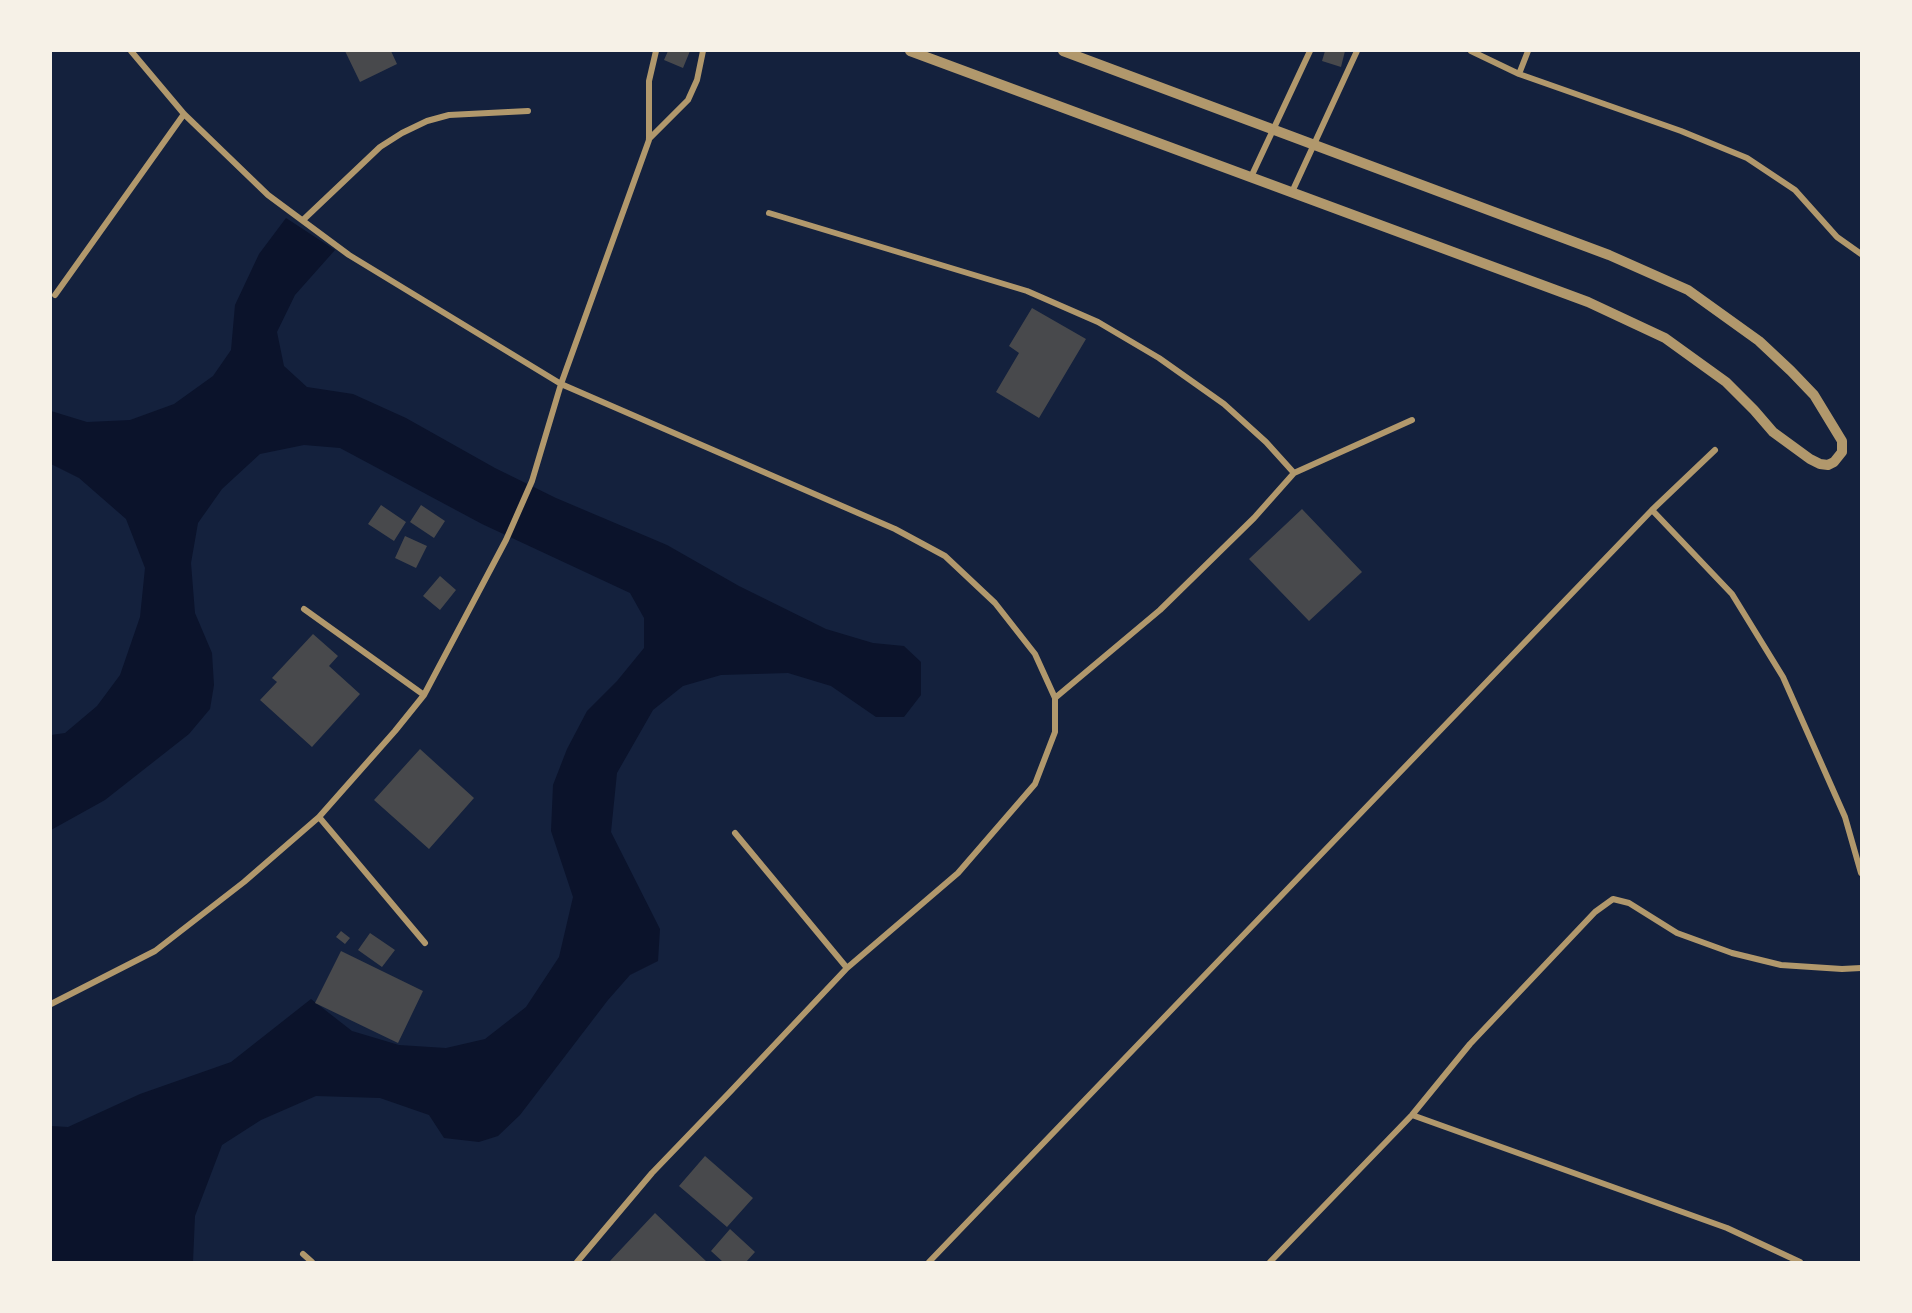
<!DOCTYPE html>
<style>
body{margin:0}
#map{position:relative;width:1912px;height:1313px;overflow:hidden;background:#14213d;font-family:Literata,serif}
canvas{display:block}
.frame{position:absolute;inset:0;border:52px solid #f6f1e7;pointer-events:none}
</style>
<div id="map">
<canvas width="1912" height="1313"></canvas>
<div class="frame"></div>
</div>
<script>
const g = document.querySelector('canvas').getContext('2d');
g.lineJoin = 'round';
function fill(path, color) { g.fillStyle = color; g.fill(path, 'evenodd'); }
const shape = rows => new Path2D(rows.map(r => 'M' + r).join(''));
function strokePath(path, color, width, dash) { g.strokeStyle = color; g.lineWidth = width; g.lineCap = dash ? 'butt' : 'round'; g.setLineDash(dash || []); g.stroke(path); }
const water = shape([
 [286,218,335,250,295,295,277,332,284,366,307,387,353,394,406,418,495,468,556,498,667,545,739,586,826,629,873,643,904,646,921,662,921,695,904,717,876,717,831,686,788,673,721,675,683,686,653,710,617,773,611,832,660,929,658,961,630,975,608,1000,520,1115,498,1136,479,1142,444,1138,429,1115,380,1098,316,1096,261,1120,222,1145,195,1216,193,1262,51,1262,51,1126,68,1127,140,1094,231,1062,311,999,352,1031,399,1045,446,1048,485,1039,526,1007,559,957,573,897,551,831,553,785,567,749,587,711,617,681,644,648,644,618,630,593,482,524,340,448,304,445,260,454,222,489,198,523,191,563,195,613,212,653,214,685,210,709,189,734,105,800,51,830,51,735,65,733,97,706,120,675,140,617,145,568,126,519,79,478,51,464,51,411,87,422,130,420,174,404,213,376,231,350,235,305,259,254]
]);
const building = shape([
 [345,51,391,51,397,64,360,82],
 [668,51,690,51,683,68,664,60],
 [1325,51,1345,51,1341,67,1322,61],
 [1032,308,1086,339,1039,418,996,392,1019,353,1009,346],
 [381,505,406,522,394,541,368,524],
 [421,505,445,521,434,538,410,522],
 [1302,509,1362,572,1309,621,1249,559],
 [405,536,427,546,416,568,395,558],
 [440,576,456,590,440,610,423,596],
 [313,634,338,656,329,666,360,694,312,747,260,700,277,682,272,678],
 [420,749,474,798,429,849,374,800],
 [341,931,350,938,345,944,336,937],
 [370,933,395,950,382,967,358,950],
 [341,951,423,991,398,1043,315,1003],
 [705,1156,753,1198,727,1227,679,1186],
 [655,1213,707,1262,609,1262],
 [730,1229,755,1252,746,1262,723,1262,711,1251]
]);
const minor = shape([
 [131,51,184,114,268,195,349,255,561,384,895,529,945,556,995,603,1035,654,1055,698,1055,732,1035,784,958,873,847,968,729,1093,652,1173,577,1262],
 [1471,51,1519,74,1681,131,1747,158,1795,190,1837,237,1861,254],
 [1519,74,1528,51],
 [649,139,688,100,697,80,703,51],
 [1251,177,1310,51],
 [1292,192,1357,51],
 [769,213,1027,291,1098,322,1159,358,1224,404,1266,442,1294,473,1254,518,1160,610,1055,698],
 [303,220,380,147,402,133,427,121,449,115,528,111],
 [55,295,184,114],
 [1294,473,1412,420],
 [1652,510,1732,594,1783,677,1845,817,1861,873],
 [304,609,424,695],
 [319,817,425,943],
 [735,833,847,968],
 [51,1004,155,951,244,882,319,817,395,731,424,695,506,540,532,481,561,384,649,140,649,81,656,51],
 [1412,1115,1727,1228,1800,1262],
 [303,1254,312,1262],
 [929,1262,1652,510,1715,450],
 [1270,1262,1412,1115,1470,1044,1595,912,1613,899,1629,903,1677,933,1732,953,1781,965,1842,969,1861,968]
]);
const tertiary = shape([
 [910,51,1588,302,1665,338,1726,382,1754,410,1773,432,1810,459,1820,464,1828,465,1834,462,1842,452,1842,441,1814,395,1791,371,1759,341,1688,290,1609,255,1063,51]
]);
fill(water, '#0b132b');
fill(building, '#48494c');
strokePath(minor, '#b1986c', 6);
strokePath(tertiary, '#b1986c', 10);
</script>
